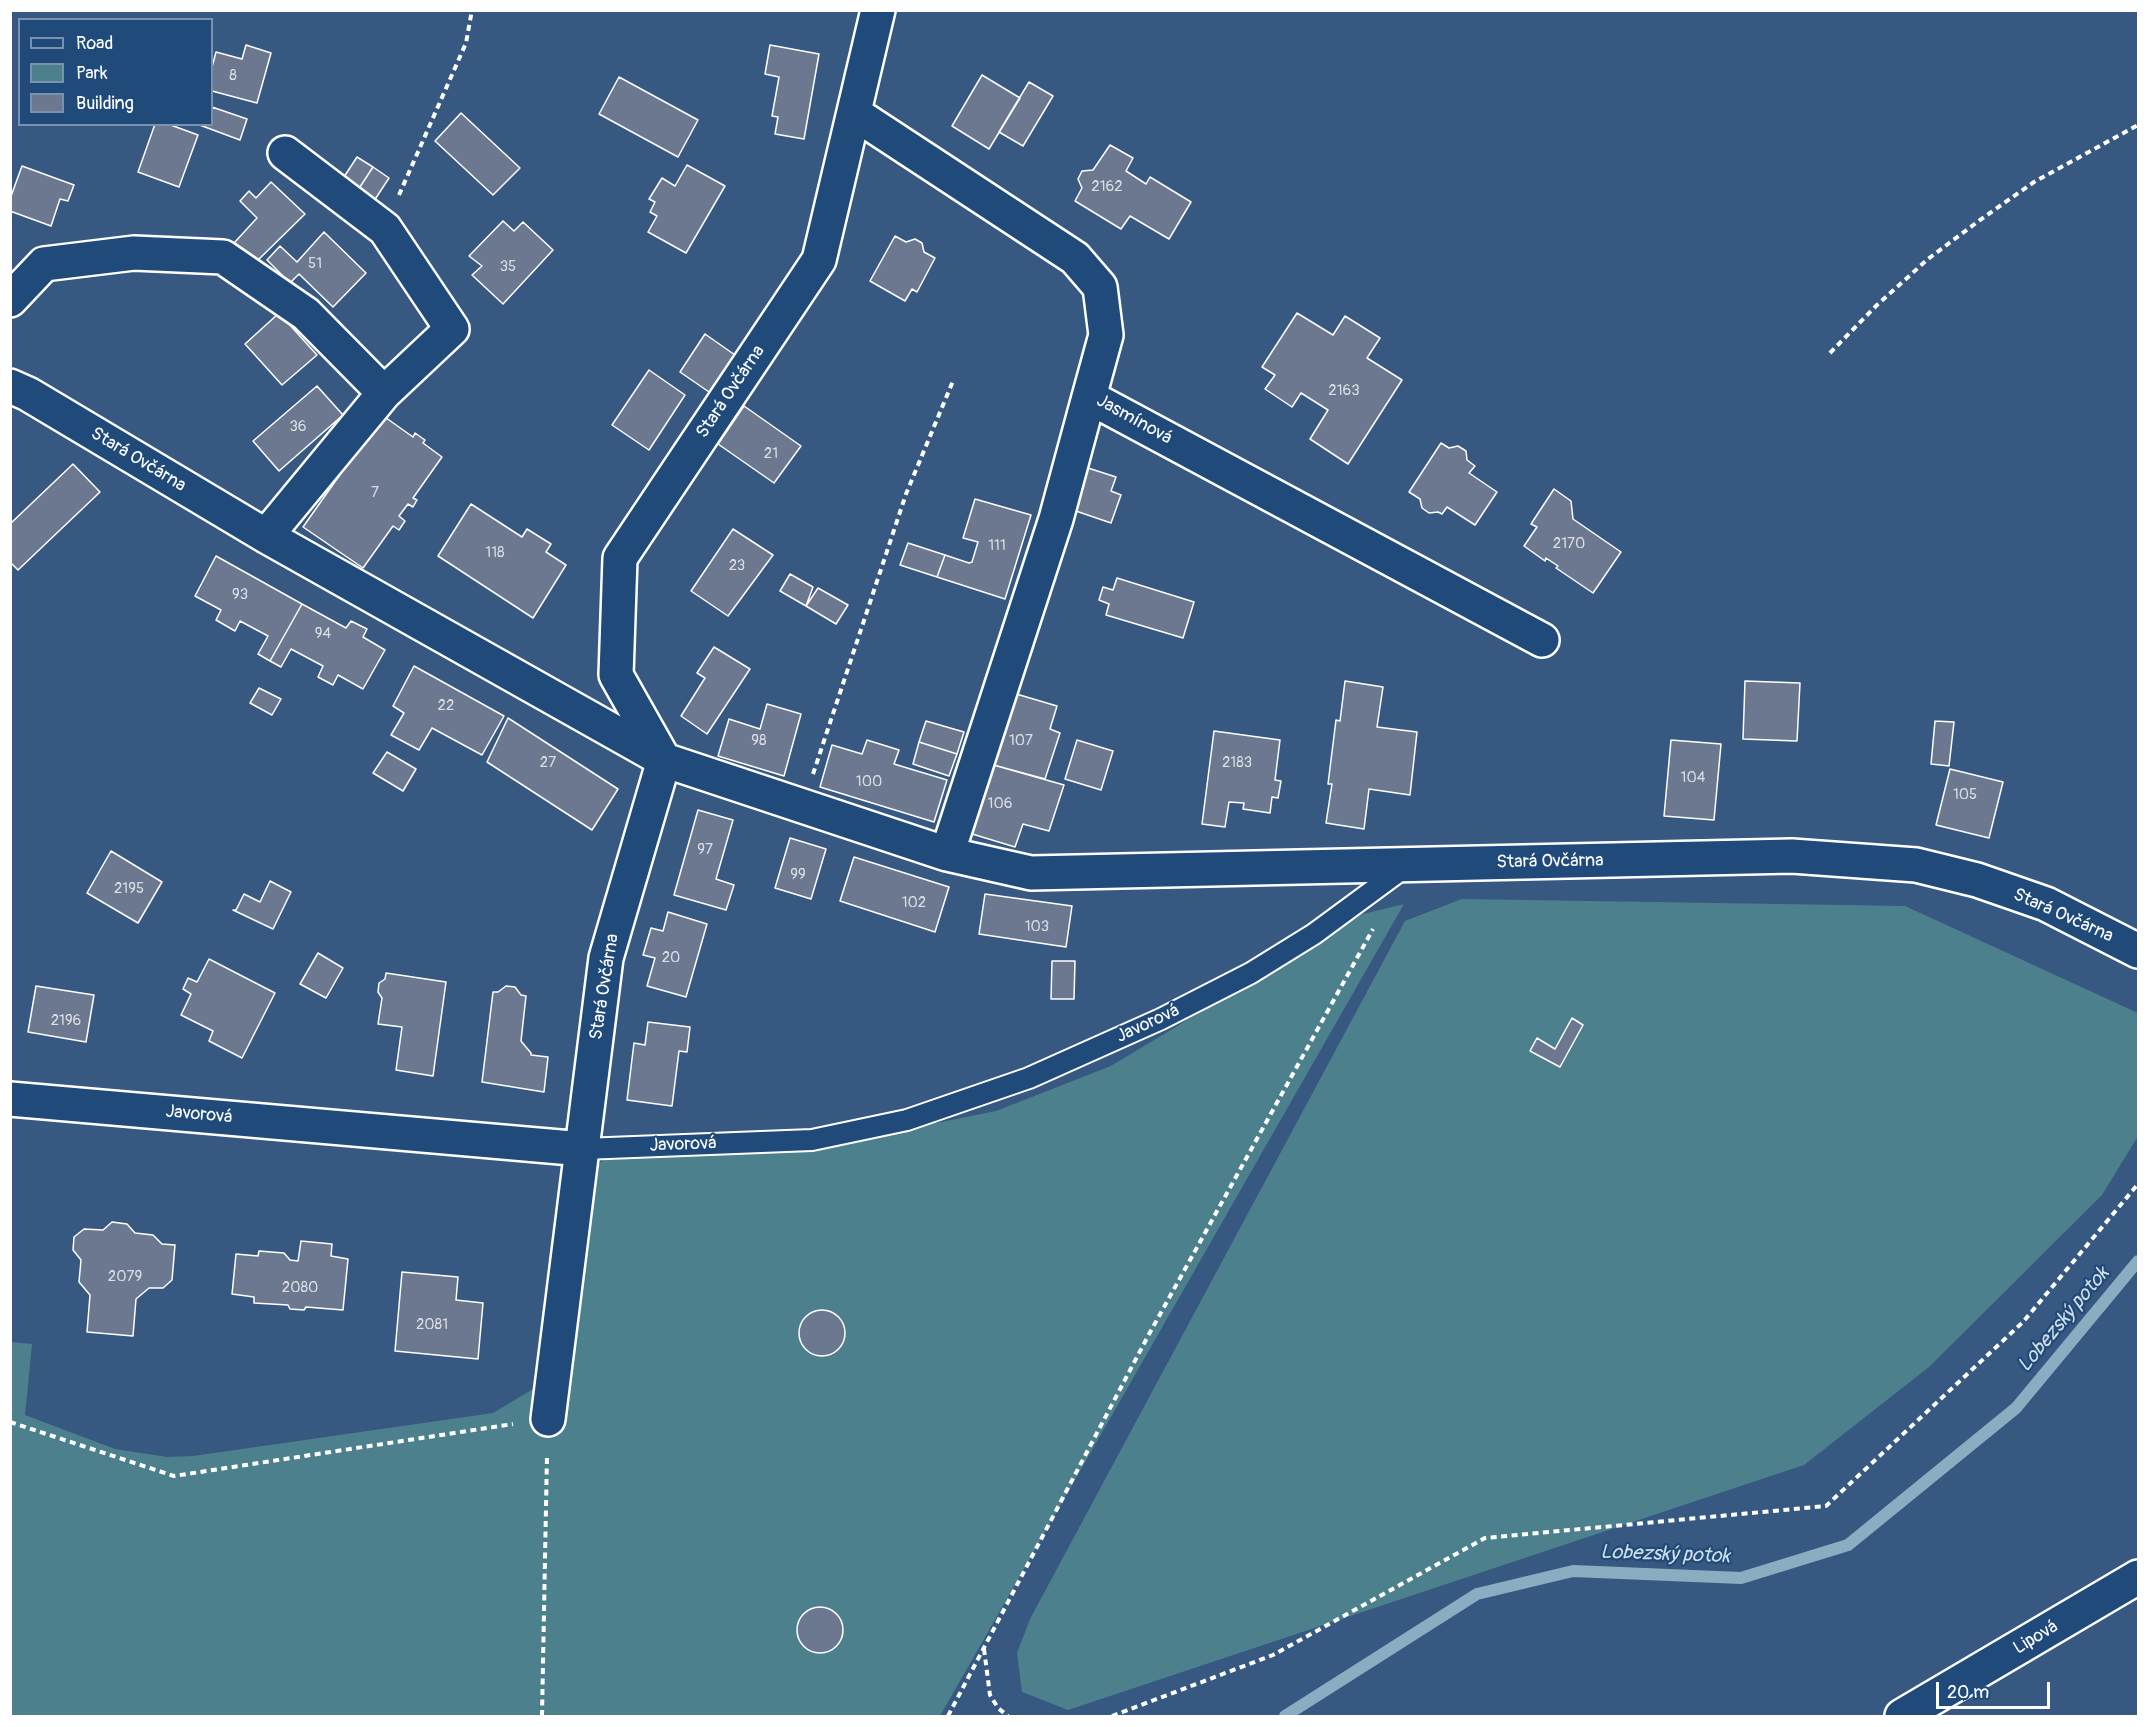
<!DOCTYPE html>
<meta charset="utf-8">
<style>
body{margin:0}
#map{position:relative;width:2149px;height:1727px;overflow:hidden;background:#365881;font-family:Pangolin,sans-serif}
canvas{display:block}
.frame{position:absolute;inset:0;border:12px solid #fff;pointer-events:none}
.legend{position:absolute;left:18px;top:18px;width:195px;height:108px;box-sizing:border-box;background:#1f4a7a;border:2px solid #7992af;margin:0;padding:8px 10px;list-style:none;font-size:18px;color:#fff}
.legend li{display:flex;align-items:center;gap:12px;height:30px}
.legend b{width:30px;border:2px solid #7992af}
.scale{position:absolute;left:1936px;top:1682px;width:114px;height:27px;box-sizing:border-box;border:3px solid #fff;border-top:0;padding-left:8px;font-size:18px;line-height:21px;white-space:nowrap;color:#fff;-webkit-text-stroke:4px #1f4a7a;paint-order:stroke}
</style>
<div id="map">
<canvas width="2149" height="1727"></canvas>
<div class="frame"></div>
<ul class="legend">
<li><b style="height:8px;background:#1f4a7a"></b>Road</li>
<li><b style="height:16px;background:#4d808d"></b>Park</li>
<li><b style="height:16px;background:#6b7890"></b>Building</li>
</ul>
<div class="scale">20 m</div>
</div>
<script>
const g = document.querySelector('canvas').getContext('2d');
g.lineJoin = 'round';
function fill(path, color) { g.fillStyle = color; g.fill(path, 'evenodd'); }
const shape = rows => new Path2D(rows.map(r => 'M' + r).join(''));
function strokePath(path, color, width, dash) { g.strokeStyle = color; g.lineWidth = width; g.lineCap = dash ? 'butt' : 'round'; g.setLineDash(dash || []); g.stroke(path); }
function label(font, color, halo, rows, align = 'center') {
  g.font = font + ' Pangolin,sans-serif'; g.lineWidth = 4.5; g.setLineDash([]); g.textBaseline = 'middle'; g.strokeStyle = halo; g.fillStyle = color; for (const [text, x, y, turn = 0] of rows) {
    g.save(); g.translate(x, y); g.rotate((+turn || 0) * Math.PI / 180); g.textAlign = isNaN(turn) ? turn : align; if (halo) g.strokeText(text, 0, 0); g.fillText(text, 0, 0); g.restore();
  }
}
const green = shape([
 [1462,899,1905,906,2138,1013,2138,1136,2102,1195,1929,1367,1804,1465,1068,1710,1022,1692,1017,1653,1030,1619,1405,921],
 [1404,904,940,1716,11,1716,10,1342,32,1344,25,1415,115,1449,167,1457,193,1456,493,1413,533,1389,564,1179,605,1160,802,1150,996,1111,1111,1066,1363,914]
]);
const stream = shape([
 [1285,1716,1477,1594,1573,1571,1741,1578,1848,1545,2016,1408,2138,1261]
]);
const building = shape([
 [246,45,271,53,257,103,212,91,212,67,216,52,242,59,246,45],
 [770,45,819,54,804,139,775,134,778,117,772,116,779,77,765,74,770,45],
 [982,75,1020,98,989,149,952,126,982,75],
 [619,77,698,120,678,157,599,114,619,77],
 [1029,82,1053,96,1023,146,999,132,1029,82],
 [212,107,247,119,240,140,197,124,212,124,212,107],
 [461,113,520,168,493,195,435,141,461,113],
 [155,124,168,124,198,135,179,187,138,172,155,124],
 [1110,145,1133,158,1126,171,1146,184,1150,177,1191,202,1169,239,1130,216,1121,229,1075,201,1082,188,1078,179,1082,171,1093,170,1110,145],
 [357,157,373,167,356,193,340,183,357,157],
 [687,165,725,186,686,253,648,232,657,216,650,212,655,202,649,199,662,178,675,186,687,165],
 [22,166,74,185,68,201,60,199,51,226,10,211,10,199,22,166],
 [373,167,389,178,372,204,356,193,373,167],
 [271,182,305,214,255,263,234,243,257,218,240,201,249,191,256,198,271,182],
 [503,221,514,231,523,222,553,250,503,304,472,275,482,266,469,256,503,221],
 [324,232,366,273,333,307,299,274,290,283,267,260,280,246,297,262,324,232],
 [895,236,906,242,915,239,922,243,924,252,935,258,917,292,912,289,905,301,870,281,895,236],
 [279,313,317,355,282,385,245,344,279,313],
 [1297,313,1333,335,1345,316,1380,338,1367,358,1402,380,1348,464,1310,439,1328,410,1301,393,1292,407,1265,389,1275,375,1262,367,1297,313],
 [705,334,735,355,709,392,680,372,705,334],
 [649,370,685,395,649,450,612,425,649,370],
 [317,386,343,415,279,471,253,441,317,386],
 [744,406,801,446,774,483,718,444,744,406],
 [382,415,413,437,415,433,425,440,423,443,442,457,413,498,417,500,413,507,408,504,399,516,405,521,399,530,393,526,363,568,303,527,382,415],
 [1441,443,1449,448,1458,446,1466,451,1467,460,1475,466,1469,473,1497,492,1475,525,1447,507,1442,514,1438,512,1429,513,1422,508,1420,499,1409,492,1441,443],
 [73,464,100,492,18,570,10,562,10,524,73,464],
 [1085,467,1116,477,1111,491,1121,495,1111,523,1070,509,1085,467],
 [1554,489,1571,501,1573,519,1621,552,1593,593,1556,568,1558,566,1546,558,1545,561,1524,546,1537,527,1531,524,1554,489],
 [975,499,1031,515,1005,599,937,577,945,555,969,563,972,562,978,542,963,538,975,499],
 [471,504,522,537,527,529,551,544,546,552,566,565,533,618,438,556,471,504],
 [733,529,773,555,728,616,691,591,733,529],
 [908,543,945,555,937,577,900,565,908,543],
 [216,556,302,604,270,661,258,654,268,636,240,621,235,631,216,620,221,610,195,596,216,556],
 [790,574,813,587,806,606,780,591,790,574],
 [1117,578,1194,602,1183,638,1106,615,1109,604,1099,600,1103,587,1113,590,1117,578],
 [818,588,848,605,836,624,806,606,818,588],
 [302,604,346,628,351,621,367,629,363,637,385,650,363,689,338,675,333,685,318,677,323,666,291,649,281,667,270,661,302,604],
 [714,647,750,669,707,734,681,716,705,678,697,673,714,647],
 [414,666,504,716,482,755,432,728,419,750,391,735,404,713,393,706,414,666],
 [1345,681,1383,687,1377,727,1417,732,1410,795,1369,789,1364,829,1326,823,1332,784,1328,784,1336,720,1340,721,1345,681],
 [1745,681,1800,683,1797,741,1743,739,1745,681],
 [259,688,281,699,272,715,250,703,259,688],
 [1013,693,1057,706,1050,729,1060,733,1045,779,990,764,1013,693],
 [767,704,801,714,784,776,718,756,729,719,760,729,767,704],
 [508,718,618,789,592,830,487,762,508,718],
 [926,721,964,732,957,754,919,742,926,721],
 [1935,721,1954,722,1949,766,1931,764,1935,721],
 [1214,731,1280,740,1275,780,1281,781,1278,798,1272,797,1270,813,1243,809,1244,803,1229,802,1225,827,1202,824,1214,731],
 [867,740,899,750,894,764,947,780,934,822,820,787,832,745,862,754,867,740],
 [1077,740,1113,751,1101,790,1065,779,1077,740],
 [1671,740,1721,744,1714,820,1664,816,1671,740],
 [919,742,957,754,949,776,913,764,919,742],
 [387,752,416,769,403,791,373,773,387,752],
 [990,764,1064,785,1049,831,1023,824,1015,847,969,833,990,764],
 [1950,769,2003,782,1989,838,1936,825,1950,769],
 [698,810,733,820,716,879,734,885,726,910,674,895,698,810],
 [790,838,826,849,811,899,775,888,790,838],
 [111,851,162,882,138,923,87,893,111,851],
 [854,857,949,887,935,932,840,901,854,857],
 [270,881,291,892,273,929,233,910,236,910,244,894,260,902,270,881],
 [985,894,1072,906,1066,947,979,934,985,894],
 [668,912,707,924,686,997,647,986,655,958,643,955,651,928,663,931,668,912],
 [318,953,343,968,326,998,300,984,318,953],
 [209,959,275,993,242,1058,209,1041,213,1031,181,1015,191,994,183,989,188,978,197,982,209,959],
 [1052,961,1075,961,1074,999,1051,999,1052,961],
 [386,973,446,982,433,1076,396,1070,402,1027,378,1024,382,998,378,992,379,983,385,979,386,973],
 [36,986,94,995,86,1042,28,1032,36,986],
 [506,986,515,987,521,995,526,996,521,1041,531,1053,531,1055,548,1057,544,1092,482,1082,493,992,498,992,506,986],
 [1572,1018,1583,1025,1560,1067,1530,1051,1537,1038,1555,1049,1572,1018],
 [648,1022,690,1027,687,1052,679,1051,672,1106,627,1100,634,1043,645,1045,648,1022],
 [112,1222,127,1224,135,1233,153,1235,162,1244,175,1245,172,1280,163,1288,149,1288,136,1299,133,1336,87,1332,90,1295,79,1282,81,1260,73,1250,74,1237,84,1229,103,1230,112,1222],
 [301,1241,332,1244,331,1256,348,1259,343,1310,306,1307,304,1310,290,1309,288,1305,254,1303,254,1297,232,1294,236,1254,258,1256,259,1251,284,1253,290,1260,298,1261,301,1241],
 [402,1272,458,1277,456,1300,483,1303,478,1359,395,1351,402,1272],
 '799 1333a23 23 0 1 1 46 0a23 23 0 1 1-46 0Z',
 '797 1630a23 23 0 1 1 46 0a23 23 0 1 1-46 0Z'
]);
const path = shape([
 [399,195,466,43,472,10],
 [1830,353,1877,305,1928,259,1980,220,2034,182,2138,125],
 [813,774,906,494,953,381],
 [10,1422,174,1476,513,1424],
 [984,1649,990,1695,998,1708,1008,1716],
 [542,1716,547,1455],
 [948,1716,1148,1336,1373,929],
 [1112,1716,1273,1655,1485,1538,1826,1506,2023,1322,2138,1184]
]);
const lane = shape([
 [583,1149,812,1140,907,1120,1029,1078,1161,1019,1251,973,1314,934,1405,867]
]);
const street = shape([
 [854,113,1075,258,1100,287,1106,335,1089,397,1542,640],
 [285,153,385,229,452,329,384,393],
 [10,300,44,264,134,253,223,257,306,314,384,393,266,536],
 [10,386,28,394,266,536,664,760,947,854,1031,873,1792,856,1916,865,1977,880,2046,904,2138,951],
 [947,854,1056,519,1089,397],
 [10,1099,583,1149],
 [548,1419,606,958,664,760,616,675,620,558,819,260,878,10],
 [1902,1716,2138,1577]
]);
const numberNames = [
 ["8",233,76],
 ["2162",1107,187],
 ["51",315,264],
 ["35",508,267],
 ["2163",1344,391],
 ["36",298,427],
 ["21",771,454],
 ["7",375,493],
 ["2170",1569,544],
 ["111",997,546],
 ["118",495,553],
 ["23",737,566],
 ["93",240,595],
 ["94",323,634],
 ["22",446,706],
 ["98",759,741],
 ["107",1021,741],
 ["27",548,763],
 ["2183",1237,763],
 ["104",1693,778],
 ["100",869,782],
 ["105",1965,795],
 ["106",1000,804],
 ["97",705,850],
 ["99",798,875],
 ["2195",129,889],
 ["102",914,903],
 ["103",1037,927],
 ["20",671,958],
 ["2196",66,1021],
 ["2079",125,1277],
 ["2080",300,1288],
 ["2081",432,1325]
];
const streetNames = [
 ["Stará Ovčárna",731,392,-56],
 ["Jasmínová",1134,420,29],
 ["Stará Ovčárna",138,460,31],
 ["Stará Ovčárna",1550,862,-1],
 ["Stará Ovčárna",2063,916,24],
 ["Stará Ovčárna",605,987,-81],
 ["Javorová",1148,1024,-25],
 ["Javorová",199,1115,5],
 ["Javorová",683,1145,-2],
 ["Lipová",2036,1638,-31]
];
const waterNames = [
 ["Lobezský potok",2064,1320,-50],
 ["Lobezský potok",1665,1555,2]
];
fill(green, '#4d808d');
strokePath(stream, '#8badc1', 12);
fill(building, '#6b7890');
strokePath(building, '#fff', 1.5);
strokePath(lane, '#fff', 24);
strokePath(street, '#fff', 38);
strokePath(path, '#fff', 4, [6, 4.5]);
strokePath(lane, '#1f4a7a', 20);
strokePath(street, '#1f4a7a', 33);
label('15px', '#dadde3', null, numberNames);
label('18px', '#fff', '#1f4a7a', streetNames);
label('italic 20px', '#cfdde5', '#1f4a7a', waterNames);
</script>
